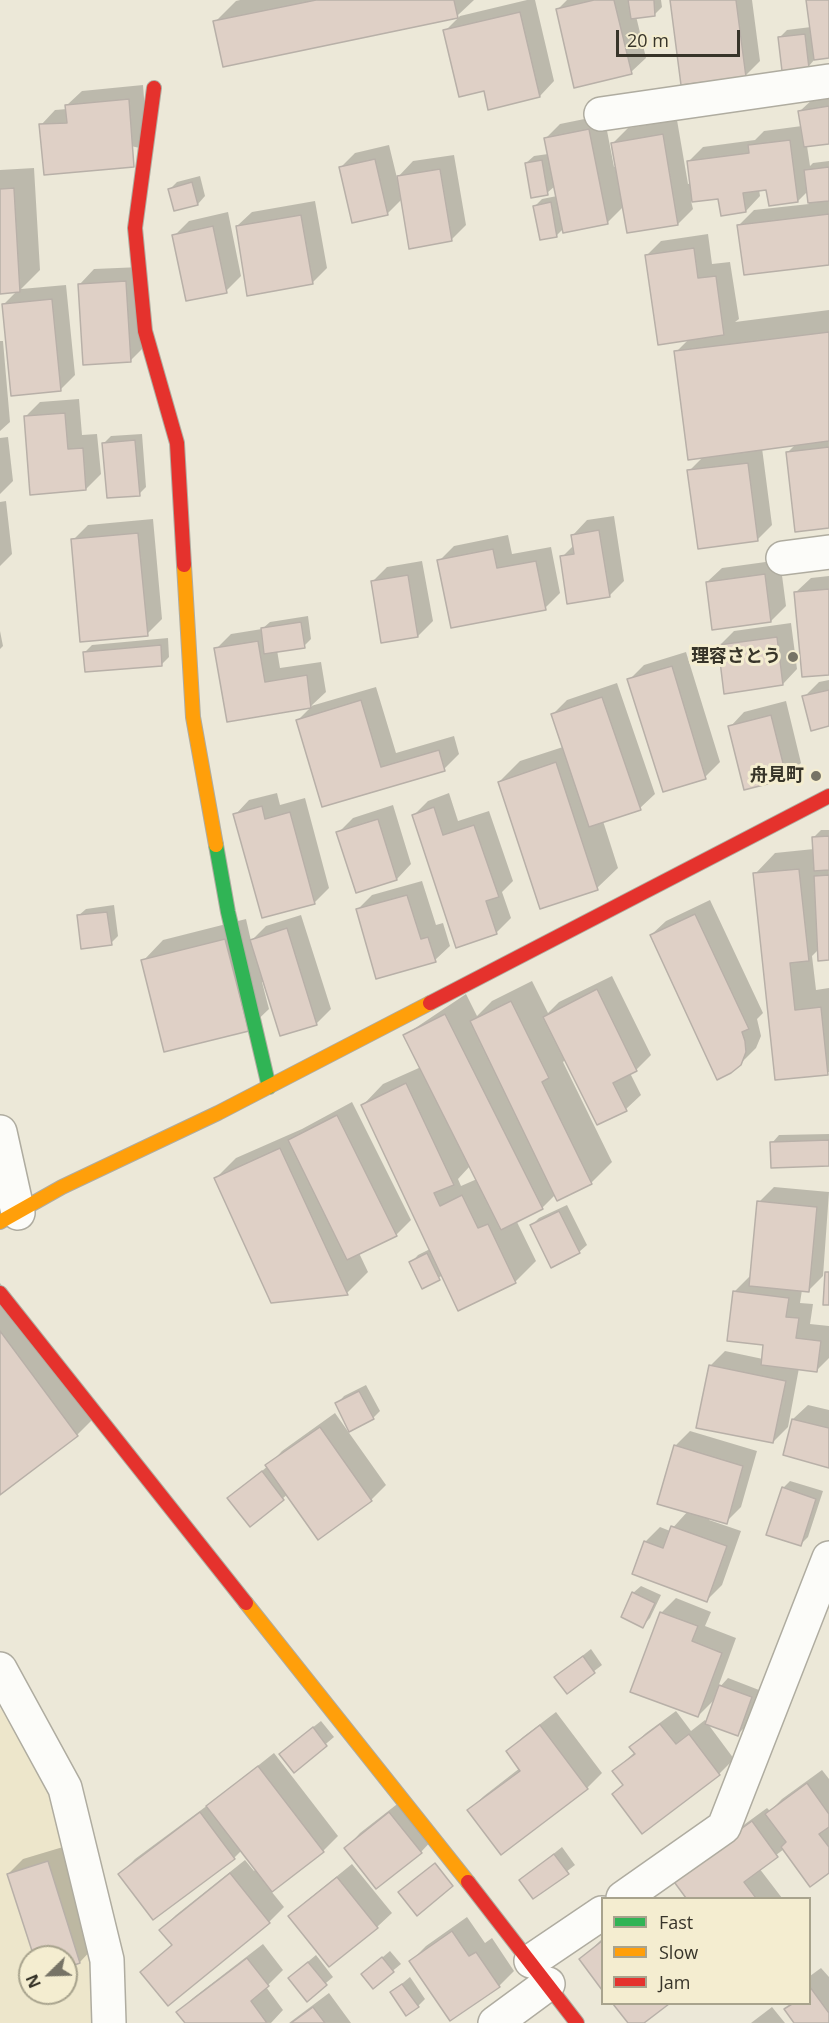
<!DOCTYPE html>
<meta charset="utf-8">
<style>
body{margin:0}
#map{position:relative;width:829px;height:2023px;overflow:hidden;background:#ece8d8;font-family:"Open Sans",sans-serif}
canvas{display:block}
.legend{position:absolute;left:601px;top:1897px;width:210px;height:108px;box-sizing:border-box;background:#f4edd0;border:2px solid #a8a38d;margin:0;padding:8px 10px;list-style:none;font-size:18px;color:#373429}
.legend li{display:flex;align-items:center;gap:12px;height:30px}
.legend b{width:30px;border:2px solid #a8a38d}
.north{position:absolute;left:18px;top:1945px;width:60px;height:60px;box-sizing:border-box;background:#f4edd0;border:2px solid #a8a38d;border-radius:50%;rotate:247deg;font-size:16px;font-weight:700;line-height:24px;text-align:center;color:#373429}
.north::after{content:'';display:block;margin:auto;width:21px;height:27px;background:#767366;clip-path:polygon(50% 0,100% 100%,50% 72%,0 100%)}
.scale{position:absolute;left:616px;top:30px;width:124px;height:27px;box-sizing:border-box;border:3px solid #373429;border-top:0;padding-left:8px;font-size:18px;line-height:21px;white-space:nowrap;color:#373429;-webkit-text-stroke:4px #f4edd0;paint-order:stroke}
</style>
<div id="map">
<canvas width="829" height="2023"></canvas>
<ul class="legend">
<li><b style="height:8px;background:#30b455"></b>Fast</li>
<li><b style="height:8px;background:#ff9f0a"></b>Slow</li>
<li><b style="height:8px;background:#e5322d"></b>Jam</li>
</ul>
<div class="north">N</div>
<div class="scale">20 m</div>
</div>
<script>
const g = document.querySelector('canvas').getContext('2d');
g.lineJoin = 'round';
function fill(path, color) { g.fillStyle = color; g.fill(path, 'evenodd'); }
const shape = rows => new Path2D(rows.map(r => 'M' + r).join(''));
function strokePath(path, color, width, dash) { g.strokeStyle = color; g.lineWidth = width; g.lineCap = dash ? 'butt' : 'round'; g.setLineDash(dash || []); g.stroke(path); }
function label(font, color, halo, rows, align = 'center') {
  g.font = font + ' "Open Sans","Noto Sans JP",sans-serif'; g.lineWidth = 6; g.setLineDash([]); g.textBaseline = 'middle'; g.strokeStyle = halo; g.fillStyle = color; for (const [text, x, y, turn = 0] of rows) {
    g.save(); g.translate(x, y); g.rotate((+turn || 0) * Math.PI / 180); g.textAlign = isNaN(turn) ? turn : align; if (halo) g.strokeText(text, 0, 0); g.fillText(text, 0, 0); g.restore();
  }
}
const built = shape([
 [10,1705,47,1768,96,1971,98,2023,0,2023,0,1709],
 [30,1957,66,1957,66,1993,30,1993]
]);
const shadow = shape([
 [240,0,474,0,457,16,215,22,236,1],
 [527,0,535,0,554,81,540,96,485,89,445,31,460,16],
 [567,0,661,0,662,7,655,14,636,16,646,58,631,72,558,9],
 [672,0,752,0,760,61,745,76],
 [807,0,829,0,829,56,815,59,808,67,780,37,787,30,811,27],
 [143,85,148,150,41,125,55,110,67,109,67,105,82,91],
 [829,94,829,142,807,146,810,166,813,163,829,161,829,263,739,225,754,210,809,204,808,191,798,201,767,188,759,189,760,196,746,211,720,197,691,201,693,209,678,224,624,206,608,222,563,229,556,236,535,206,542,199,557,196,555,186,547,193,526,163,534,156,548,154,545,139,560,124,604,115,614,167,617,166,613,143,628,128,677,120,688,184,691,183,688,162,703,147,755,140,764,131,802,126,800,111,815,97],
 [389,145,397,178,413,161,454,155,466,225,451,240,402,199,387,214,340,168,355,153],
 [34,168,40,270,21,289,66,285,75,375,60,390,4,304,17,291,0,270,0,170],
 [200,176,205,196,198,204,170,189,177,182],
 [315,201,327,268,312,283,237,226,252,212],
 [228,212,241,276,226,291,174,236,189,221],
 [708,234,712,264,730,262,739,319,735,322,829,310,829,527,788,452,796,444,762,448,772,525,757,540,689,471,704,456,676,352,689,339,646,256,661,241],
 [141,267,145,346,130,361,80,284,94,269],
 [0,341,3,341,10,422,0,431],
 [79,399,82,435,97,434,101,474,86,489,25,417,40,402],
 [142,434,146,487,139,494,104,443,111,436],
 [8,437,13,481,0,494,0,438],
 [6,501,12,554,0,566,0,502],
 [614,516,624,581,609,596,562,557,574,545,573,535,587,520],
 [153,519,162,619,147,634,73,540,88,525],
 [508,535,512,554,551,547,560,593,545,608,439,561,454,546],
 [780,560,786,606,771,621,707,582,722,568],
 [422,561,433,621,418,636,372,582,387,567],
 [829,576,829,673,796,592,811,578],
 [308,616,311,639,304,646,277,650,280,668,321,662,326,692,311,706,376,687,396,753,454,736,459,754,444,769,323,805,298,720,312,706,228,720,216,649,231,634,262,629,270,622],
 [791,623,797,669,783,684,719,646,734,631],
 [0,631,3,646,0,649],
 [168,638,169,657,162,664,85,652,92,645],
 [686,652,720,762,705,777,629,680,644,665],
 [829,680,829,725,804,697,819,682],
 [617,683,655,794,640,808,603,821,618,868,597,888,499,782,520,761,563,747,552,715,567,700],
 [786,701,801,763,786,778,730,727,744,712],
 [277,793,280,805,305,798,329,888,314,903,235,815,249,800],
 [449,793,458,821,489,811,513,881,502,892,511,918,496,933,413,816,428,801],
 [393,805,411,864,397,879,338,833,353,818],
 [821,830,829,830,829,959,819,949,812,956,816,990,829,988,829,1072,776,1079,755,874,775,853,814,849,813,838],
 [422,881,436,925,443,923,450,946,435,960,357,910,372,895],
 [710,900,763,1013,757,1019,761,1036,756,1048,740,1064,651,935,666,921],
 [114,905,118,936,111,943,78,916,86,909],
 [301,915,331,1009,316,1024,264,982,262,982,269,1009,248,1029,143,961,163,940,246,919,251,941,266,926],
 [612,976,651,1055,636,1070,630,1073,641,1095,626,1109,566,1059,563,1062,612,1162,591,1183,556,1194,542,1208,516,1220,536,1261,515,1282,443,1275,423,1287,411,1263,418,1255,430,1249,363,1105,383,1084,421,1067,405,1035,466,994,477,1016,492,1001,532,981,548,1013,559,1002],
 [470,1166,477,1179,461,1186,458,1179],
 [352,1102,411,1220,396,1235,359,1253,368,1272,347,1293,216,1178,236,1158,302,1129],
 [829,1134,829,1165,772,1143,779,1135],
 [774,1187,829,1192,823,1276,808,1291,802,1290,800,1303,813,1304,810,1324,829,1326,829,1358,817,1370,799,1368,788,1427,773,1442,710,1366,725,1351,763,1359,765,1344,734,1292,749,1277,752,1277,759,1202],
 [567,1205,587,1245,579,1252,531,1226,539,1218],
 [0,1283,98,1414,77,1435,0,1493],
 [366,1385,380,1411,373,1418,337,1404,344,1396],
 [808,1405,829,1410,829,1466,793,1419],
 [335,1413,386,1485,371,1500,288,1494,250,1525,229,1498,268,1466,282,1451],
 [690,1431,757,1451,741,1507,726,1522,709,1517,709,1520,741,1531,722,1585,707,1600,645,1542,660,1527,670,1531,688,1511,675,1446],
 [790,1481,823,1491,808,1537,800,1545,783,1488],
 [641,1586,661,1595,650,1618,643,1626,633,1593],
 [676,1598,711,1612,705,1626,736,1638,717,1690,728,1678,759,1690,745,1727,738,1734,717,1697,698,1716,661,1613],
 [591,1649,602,1665,567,1692,556,1677],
 [676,1711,691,1731,705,1720,734,1759,719,1774,642,1832,614,1794,624,1784,614,1771,635,1752,631,1747,646,1733],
 [556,1712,602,1773,587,1788,501,1852,469,1810,484,1796,520,1768,508,1752,523,1737],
 [321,1721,334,1737,294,1771,288,1747],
 [274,1753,338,1836,323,1851,271,1891,284,1907,269,1922,168,2004,142,1972,173,1944,161,1930,176,1915,245,1860,254,1871,256,1869,242,1850,234,1858,120,1874,135,1859,216,1799],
 [822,1770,829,1779,829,1871,784,1849,759,1868,782,1898,688,1898,674,1879,689,1865,767,1808,770,1811,782,1799],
 [405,1798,435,1837,421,1852,346,1848,360,1833],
 [63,1847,94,1947,80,1962,66,1966,66,1957,35,1957,8,1874,23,1859],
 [562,1847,575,1865,534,1897,521,1880],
 [352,1864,392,1913,377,1927,290,1916,305,1902],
 [467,1917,485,1943,492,1938,514,1971,499,1986,451,2019,411,1961,426,1946],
 [602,1939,602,1987,581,1959],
 [263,1944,283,1970,266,1987,283,2010,271,2023,186,2023,178,2013,193,1998],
 [390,1951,401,1964,373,1987,363,1974],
 [316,1955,333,1977,307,1999,297,1971],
 [821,1968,829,1977,829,2023,796,2023,786,2009,792,2004,810,2004,810,1976],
 [410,1977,425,1999,418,2006,392,1992],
 [329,1993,351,2023,289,2023],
 [615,2004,667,2004,641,2023,630,2023],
 [772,2007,785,2023,751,2023]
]);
const building = shape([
 [316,0,454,0,458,18,223,67,213,21,316,0],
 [594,0,614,0,632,74,574,88,556,9,594,0],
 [628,0,654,0,655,16,631,19,628,0],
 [670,0,736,0,746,77,681,85,670,0],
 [806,0,829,0,829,58,814,60,806,0],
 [520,12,540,97,488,110,484,91,459,97,443,30,520,12],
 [805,34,809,68,782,71,778,37,805,34],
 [129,99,134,167,44,175,39,124,67,123,65,105,129,99],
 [829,106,829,144,804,147,798,111,829,106],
 [589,129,608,224,563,233,544,138,589,129],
 [663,134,678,225,627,233,611,143,663,134],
 [790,140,798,202,769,206,766,190,743,193,746,212,721,216,718,199,692,202,687,161,749,153,748,145,790,140],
 [375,159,388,215,352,223,339,167,375,159],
 [542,160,548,195,531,198,525,163,542,160],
 [829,167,829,201,808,203,804,170,829,167],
 [440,169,452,241,409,249,397,176,440,169],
 [192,182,198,205,174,211,168,189,192,182],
 [14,188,20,292,0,294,0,189,14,188],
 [551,202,557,237,540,240,533,206,551,202],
 [829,214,829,265,744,275,737,225,829,214],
 [301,215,313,284,247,296,236,226,301,215],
 [213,226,227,293,186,301,172,235,213,226],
 [694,248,698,278,716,276,724,335,658,345,645,255,694,248],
 [126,281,131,362,83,365,78,284,126,281],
 [52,299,61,391,11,396,2,304,52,299],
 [829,332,829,441,688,460,674,351,829,332],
 [65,413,68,449,83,448,86,490,30,495,24,416,65,413],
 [135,440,140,496,107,498,102,443,135,440],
 [829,447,829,528,795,532,786,452,829,447],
 [748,463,758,541,698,549,687,470,748,463],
 [599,530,610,597,567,604,560,556,574,554,571,535,599,530],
 [138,533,148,636,80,642,71,539,138,533],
 [493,549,497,568,536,561,546,610,451,628,437,560,493,549],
 [765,574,771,622,712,630,706,582,765,574],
 [408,575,418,637,381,643,371,581,408,575],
 [829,589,829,675,802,677,794,592,829,589],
 [301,622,305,648,264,654,261,628,301,622],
 [777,637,783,685,724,694,718,645,777,637],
 [258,641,265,682,307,675,311,708,227,722,214,648,258,641],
 [161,645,162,666,85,672,83,652,161,645],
 [672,666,706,779,663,792,627,679,672,666],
 [829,690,829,726,811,731,802,696,829,690],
 [602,697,641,810,589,827,551,714,602,697],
 [361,700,381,767,439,750,445,771,322,807,296,720,361,700],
 [771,715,787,779,744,790,728,726,771,715],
 [556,762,598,890,540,909,498,782,556,762],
 [262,806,265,819,290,812,315,904,262,918,233,814,262,806],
 [434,807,443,835,474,825,499,897,486,901,497,934,456,948,412,815,434,807],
 [378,819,397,880,356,893,336,832,378,819],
 [829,836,829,870,814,871,812,837,829,836],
 [799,869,809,961,790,963,795,1010,821,1007,828,1075,775,1080,753,873,799,869],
 [829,875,829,960,818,961,814,876,829,875],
 [407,895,421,939,428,937,436,962,376,979,356,909,407,895],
 [107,912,112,945,81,949,77,915,107,912],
 [695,914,749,1029,742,1032,745,1041,746,1052,741,1065,731,1073,717,1080,650,935,695,914],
 [287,928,317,1025,280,1036,250,940,287,928],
 [225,939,249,1031,164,1052,141,960,225,939],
 [597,989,637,1071,613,1083,627,1111,597,1125,543,1017,597,989],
 [511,1001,549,1078,542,1082,592,1184,557,1201,470,1021,511,1001],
 [445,1014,543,1209,501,1230,403,1035,445,1014],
 [406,1083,454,1185,434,1193,440,1206,462,1195,478,1228,488,1224,516,1283,458,1311,361,1105,406,1083],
 [337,1115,397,1236,347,1260,288,1140,337,1115],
 [829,1140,829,1166,771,1168,770,1142,829,1140],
 [280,1148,348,1295,271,1303,214,1178,280,1148],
 [757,1201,817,1207,809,1292,749,1286,757,1201],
 [559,1211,580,1253,551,1268,530,1225,559,1211],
 [427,1253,440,1280,422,1289,409,1262,427,1253],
 [825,1272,829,1272,829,1305,823,1305,825,1272],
 [733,1291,789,1298,786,1317,799,1318,796,1338,821,1341,817,1372,761,1365,763,1345,727,1341,733,1291],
 [0,1331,78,1436,0,1495,0,1331],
 [709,1365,786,1381,773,1443,696,1428,709,1365],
 [359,1391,374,1419,349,1432,335,1403,359,1391],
 [792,1419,829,1428,829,1468,783,1455,792,1419],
 [320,1427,372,1501,318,1540,265,1465,320,1427],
 [674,1445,743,1466,727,1524,657,1504,674,1445],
 [262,1471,284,1500,250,1527,227,1498,262,1471],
 [782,1487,816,1499,801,1546,766,1535,782,1487],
 [671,1526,727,1546,707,1602,632,1574,644,1541,663,1548,671,1526],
 [632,1592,655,1603,643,1628,621,1617,632,1592],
 [660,1612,698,1626,692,1641,722,1653,698,1717,630,1692,660,1612],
 [583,1656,595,1673,567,1694,554,1677,583,1656],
 [719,1685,752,1697,738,1736,705,1724,719,1685],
 [660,1724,676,1744,689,1734,720,1775,642,1834,612,1794,623,1785,612,1771,635,1754,629,1747,660,1724],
 [540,1725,588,1789,501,1855,467,1810,520,1771,506,1751,540,1725],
 [313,1727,327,1746,294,1773,279,1754,313,1727],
 [258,1766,324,1852,272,1892,206,1806,258,1766],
 [807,1783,829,1814,829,1827,819,1834,829,1847,829,1873,810,1887,781,1847,786,1842,765,1814,807,1783],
 [200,1812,235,1859,153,1920,118,1874,200,1812],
 [389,1812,422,1853,376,1889,344,1848,389,1812],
 [752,1821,778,1857,744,1882,756,1898,686,1898,672,1879,752,1821],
 [554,1854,569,1874,533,1899,519,1880,554,1854],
 [48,1861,80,1963,66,1968,66,1957,34,1957,7,1874,48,1861],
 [435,1863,453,1886,417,1916,398,1892,435,1863],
 [230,1873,270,1923,168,2006,140,1972,172,1945,159,1930,230,1873],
 [337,1877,378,1928,329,1967,288,1916,337,1877],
 [452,1931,469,1956,476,1952,500,1987,450,2021,409,1961,452,1931],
 [602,1941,602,1990,579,1959,602,1941],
 [382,1957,394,1972,373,1989,361,1974,382,1957],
 [247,1958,269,1986,251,2001,267,2023,185,2023,176,2012,247,1958],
 [308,1962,327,1985,307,2002,288,1978,308,1962],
 [402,1984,419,2007,406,2016,390,1992,402,1984],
 [810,1987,829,2013,829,2023,794,2023,784,2009,792,2004,810,2004,810,1987],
 [613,2004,669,2004,644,2023,628,2023,613,2004],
 [313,2007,325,2023,291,2023,313,2007]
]);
const street = shape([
 [601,114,829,81],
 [783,558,829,552],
 [0,1132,18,1213],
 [0,1669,65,1788,107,1960,109,2023],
 [623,1898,724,1827,829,1558],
 [531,1961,602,1913],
 [495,2023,548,1984]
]);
const fast = shape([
 [216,845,228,912,269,1087]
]);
const slow = shape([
 [184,565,193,717,216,845],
 [0,1222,62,1187,218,1113,430,1003],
 [246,1603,468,1882]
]);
const jam = shape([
 [154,88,135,228,145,331,177,443,184,565],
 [430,1003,829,796],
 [0,1293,246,1603],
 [468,1882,577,2023]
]);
const markers = [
 [793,657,6,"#767366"],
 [816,776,6,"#767366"]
];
const poiNames = [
 ["理容さとう",781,657],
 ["舟見町",804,776]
];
fill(built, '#ede6cb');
fill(shadow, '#0003');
fill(building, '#dfd0c6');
strokePath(building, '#b8b0a8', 1.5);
strokePath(street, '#afaca0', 36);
strokePath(fast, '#afaca0', 16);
strokePath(slow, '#afaca0', 16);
strokePath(jam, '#afaca0', 16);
strokePath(street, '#fcfcf9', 33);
strokePath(fast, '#30b455', 14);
strokePath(slow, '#ff9f0a', 14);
strokePath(jam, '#e5322d', 14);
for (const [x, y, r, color] of markers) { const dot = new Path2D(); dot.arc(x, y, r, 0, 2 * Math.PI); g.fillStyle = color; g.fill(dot); strokePath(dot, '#f4edd0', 2); }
label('bold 18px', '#373429', '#f4edd0', poiNames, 'right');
</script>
